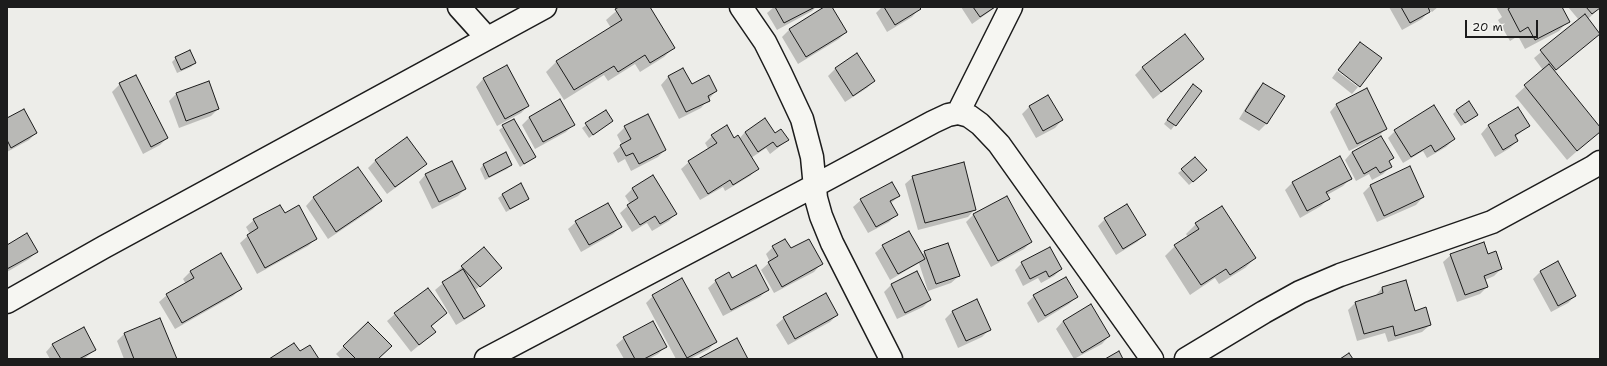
<!DOCTYPE html>
<style>
body{margin:0}
#map{position:relative;width:1607px;height:366px;overflow:hidden;background:#edede9;font-family:"Shantell Sans",sans-serif}
canvas{display:block}
.frame{position:absolute;inset:0;border:8px solid #1c1c1c;pointer-events:none}
.scale{position:absolute;left:1465px;top:20px;width:73px;height:18px;box-sizing:border-box;border:2px solid #1c1c1c;border-top:0;padding-left:5px;font-size:12px;line-height:14px;white-space:nowrap;color:#1c1c1c;-webkit-text-stroke:3px #f6f6f2;paint-order:stroke}
</style>
<div id="map">
<canvas width="1607" height="366"></canvas>
<div class="frame"></div>
<div class="scale">20 m</div>
</div>
<script>
const g = document.querySelector('canvas').getContext('2d');
g.lineJoin = 'round';
function fill(path, color) { g.fillStyle = color; g.fill(path, 'evenodd'); }
const shape = rows => new Path2D(rows.map(r => 'M' + r).join(''));
function strokePath(path, color, width, dash) { g.strokeStyle = color; g.lineWidth = width; g.lineCap = dash ? 'butt' : 'round'; g.setLineDash(dash || []); g.stroke(path); }
const shadow = shape([
 [621,7,649,7,674,47,664,57,640,72,635,64,608,81,604,75,564,100,546,72,556,62,611,28,606,20],
 [774,7,816,7,812,11,777,30,767,13],
 [826,7,831,7,846,32,839,39,798,64,782,37,790,29],
 [882,7,918,7,919,9,912,17,887,32,876,13],
 [961,7,996,7,972,24],
 [1389,7,1438,7,1432,12,1430,10,1422,19,1402,30],
 [1496,7,1561,7,1568,21,1559,31,1525,49,1518,36,1510,41,1498,20,1502,17],
 [1568,7,1600,7,1588,19,1599,33,1554,72,1600,129,1600,131,1567,160,1515,96,1543,70,1534,58,1579,20],
 [1185,35,1203,59,1196,66,1153,99,1135,75,1142,68],
 [1360,43,1360,86,1338,69],
 [857,55,874,81,867,88,845,102,828,76,835,69],
 [176,58,195,63,191,67,177,73,172,62],
 [507,67,528,106,521,113,497,126,476,87,483,79],
 [683,70,691,85,716,91,701,108,679,119,661,85,668,77],
 [1337,71,1358,87,1352,94,1332,78],
 [136,76,167,138,160,145,143,154,112,92,120,84],
 [208,82,218,109,211,116,179,128,169,101,176,94],
 [1263,84,1283,96,1266,124,1259,131,1239,119,1256,91],
 [1190,89,1201,91,1171,130,1164,124],
 [560,100,573,125,566,132,535,149,522,125,529,118],
 [1337,104,1386,128,1379,136,1349,151,1330,112],
 [1029,107,1062,120,1055,128,1036,138,1022,114],
 [1518,108,1529,126,1515,137,1517,141,1510,148,1495,157,1481,134,1488,126],
 [1457,110,1477,115,1461,126,1453,114],
 [605,111,612,121,589,138,582,128],
 [647,116,665,150,658,157,631,171,625,159,618,163,613,153,622,145,617,135,625,127],
 [7,119,36,133,29,140,7,152],
 [765,119,775,134,788,140,770,154,766,148,751,158,757,169,750,176,725,191,723,187,700,200,681,169,689,162,709,150,705,143,712,136,734,139,739,139,745,132],
 [513,120,535,157,520,167,499,130],
 [1395,131,1454,139,1446,147,1427,158,1423,151,1403,163,1388,138],
 [406,138,425,164,418,171,387,194,368,168,375,161],
 [1352,152,1391,166,1383,174,1372,180,1369,174,1356,181,1345,160],
 [505,154,511,165,507,169,485,180,480,169,483,165],
 [1339,157,1351,178,1343,186,1327,195,1329,198,1321,206,1300,218,1285,190,1292,183],
 [358,168,380,201,373,209,328,239,306,206,313,198],
 [1182,170,1202,174,1189,185,1178,173],
 [426,174,465,189,458,196,432,209,419,182],
 [653,176,676,213,669,221,652,231,647,223,632,232,620,213,630,204,625,196,632,189],
 [913,177,975,209,968,217,918,230,905,184],
 [520,185,528,198,524,202,506,212,498,198,502,195],
 [1370,186,1423,197,1416,205,1377,222,1363,193],
 [899,196,890,204,896,215,889,222,868,233,853,207,861,200],
 [1007,197,1031,242,1024,249,991,267,966,222,973,215],
 [1221,207,1255,258,1245,268,1219,284,1215,278,1190,295,1165,256,1175,246,1188,237,1186,234,1196,224],
 [284,214,316,239,308,246,257,274,240,243,250,234,246,227,254,220],
 [1105,219,1145,235,1137,242,1116,255,1098,226],
 [576,222,621,227,613,234,581,252,568,229],
 [7,246,37,252,29,259,7,272],
 [883,246,922,255,925,252,959,276,951,283,928,291,919,263,890,280,875,253],
 [773,247,790,249,821,264,814,272,774,293,761,270,770,262,766,254],
 [221,255,240,289,233,296,175,329,159,302,167,295,186,284,183,279,190,272],
 [1451,255,1487,255,1501,269,1494,276,1485,280,1487,287,1480,294,1457,302,1443,262],
 [1022,263,1061,269,1054,276,1041,283,1038,278,1023,286,1015,270],
 [1557,263,1575,296,1568,303,1551,312,1533,279,1540,272],
 [462,267,493,275,474,291,483,306,476,313,456,325,435,290],
 [917,273,930,300,923,307,897,319,884,292,891,285],
 [732,280,767,290,760,297,723,316,708,288,716,281],
 [1382,288,1414,312,1430,325,1422,332,1388,342,1385,333,1357,341,1348,310,1355,303,1375,296],
 [428,289,446,313,431,327,435,332,411,352,387,321,395,314],
 [653,296,716,341,709,349,690,359,676,359,646,303],
 [1034,296,1076,297,1069,304,1038,323,1027,303],
 [976,301,989,330,982,337,958,348,945,319,952,312],
 [837,315,830,322,788,345,776,325,784,318],
 [159,319,176,359,124,359,117,341,124,334],
 [1063,321,1109,336,1102,344,1074,359,1056,329],
 [368,323,377,359,341,359,336,354],
 [624,338,666,346,658,354,649,359,624,359,616,345],
 [53,344,95,350,84,359,50,359,46,352]
]);
const building = shape([
 [619,7,650,7,675,48,650,63,645,55,618,72,614,66,574,90,556,61,622,20,615,9,619,7],
 [775,7,815,7,784,23,775,7],
 [824,7,832,7,847,32,806,57,789,29,824,7],
 [884,7,919,7,921,9,895,25,884,7],
 [973,7,995,7,980,17,973,7],
 [1401,7,1428,7,1430,12,1410,23,1401,7],
 [1511,7,1562,7,1570,22,1535,40,1528,27,1520,32,1508,9,1511,7],
 [1586,7,1600,7,1600,8,1592,14,1586,7],
 [1585,14,1600,34,1556,70,1540,50,1585,14],
 [1185,34,1204,59,1161,92,1142,67,1185,34],
 [1360,42,1382,58,1360,87,1338,70,1360,42],
 [190,50,196,63,181,70,175,57,190,50],
 [857,53,875,81,853,96,835,68,857,53],
 [1549,64,1600,127,1600,132,1577,151,1524,85,1549,64],
 [507,65,529,106,505,119,483,78,507,65],
 [683,68,692,84,709,75,717,91,708,96,710,101,686,112,668,76,683,68],
 [136,75,168,138,151,147,119,83,136,75],
 [209,81,219,109,186,121,176,93,209,81],
 [1263,83,1285,96,1267,124,1245,111,1263,83],
 [1193,84,1202,91,1176,126,1167,120,1193,84],
 [1367,88,1387,129,1357,144,1336,104,1367,88],
 [1048,95,1063,120,1043,131,1029,106,1048,95],
 [560,99,575,125,543,142,529,117,560,99],
 [1469,101,1478,115,1465,123,1456,110,1469,101],
 [1434,105,1455,139,1435,152,1431,145,1411,157,1394,130,1434,105],
 [1518,107,1530,126,1515,135,1518,141,1503,150,1488,125,1518,107],
 [24,109,37,133,11,148,7,140,7,118,24,109],
 [606,110,613,121,593,135,585,123,606,110],
 [648,114,666,150,639,164,633,153,626,156,620,145,631,139,624,126,648,114],
 [765,118,775,133,781,129,789,140,777,147,773,142,758,152,745,132,765,118],
 [514,119,536,157,524,164,502,125,514,119],
 [727,125,734,138,738,135,759,169,733,185,730,180,708,194,688,161,717,143,711,135,727,125],
 [1381,136,1394,158,1389,161,1392,167,1380,173,1376,167,1364,174,1352,152,1381,136],
 [407,137,427,164,395,187,375,160,407,137],
 [506,152,512,165,489,177,483,164,506,152],
 [1340,156,1352,179,1326,192,1330,199,1307,211,1292,182,1340,156],
 [1195,157,1207,170,1193,182,1181,169,1195,157],
 [452,161,466,189,439,202,425,174,452,161],
 [964,162,976,210,925,223,912,176,964,162],
 [1410,166,1424,197,1384,216,1370,185,1410,166],
 [358,167,382,201,336,232,313,197,358,167],
 [653,175,677,214,660,224,655,216,640,225,627,205,638,198,632,188,653,175],
 [892,182,900,196,890,201,898,215,876,227,860,199,892,182],
 [521,183,529,199,510,209,502,194,521,183],
 [1007,196,1032,242,998,261,973,214,1007,196],
 [608,203,622,227,589,245,575,221,608,203],
 [1127,204,1146,235,1123,249,1104,218,1127,204],
 [280,205,285,213,299,205,317,239,265,268,247,235,258,228,253,219,280,205],
 [1222,206,1256,258,1230,275,1226,269,1201,285,1174,245,1199,229,1195,223,1222,206],
 [909,231,925,259,898,274,882,245,909,231],
 [27,233,38,252,7,269,7,245,27,233],
 [785,239,791,248,809,239,823,264,782,287,768,262,778,256,772,246,785,239],
 [1484,242,1488,254,1496,251,1502,269,1484,276,1488,287,1465,295,1450,254,1484,242],
 [948,243,960,276,936,284,924,251,948,243],
 [484,247,502,268,480,287,461,266,484,247],
 [1050,247,1062,269,1049,277,1046,271,1030,279,1021,262,1050,247],
 [221,253,242,289,182,323,166,294,194,278,190,271,221,253],
 [1558,261,1576,296,1558,306,1540,271,1558,261],
 [756,265,769,290,731,310,715,280,729,272,732,278,756,265],
 [463,269,485,306,464,319,442,282,463,269],
 [917,271,931,300,905,313,891,284,917,271],
 [1066,277,1078,297,1045,316,1033,295,1066,277],
 [682,278,717,342,687,358,652,295,682,278],
 [1406,280,1415,311,1426,307,1431,325,1395,336,1393,326,1364,334,1355,302,1383,293,1382,287,1406,280],
 [428,288,447,313,431,326,436,332,419,345,394,313,428,288],
 [826,293,838,315,795,339,783,317,826,293],
 [977,299,991,330,966,341,952,311,977,299],
 [1091,304,1110,336,1082,353,1063,321,1091,304],
 [160,318,177,359,134,359,124,333,160,318],
 [653,321,667,347,644,359,635,359,623,337,653,321],
 [368,322,392,346,378,359,356,359,343,346,368,322],
 [84,327,96,350,79,359,61,359,52,344,84,327],
 [737,338,748,359,698,359,737,338],
 [294,343,300,351,310,345,319,359,269,359,294,343],
 [1119,351,1123,359,1105,359,1119,351],
 [1349,353,1353,359,1340,359,1349,353]
]);
const minor = shape([
 [459,7,487,38],
 [741,7,765,42,780,72,802,119,812,157,816,198,821,216,832,243,891,359],
 [958,113,1011,7],
 [7,302,104,247,545,7],
 [486,359,814,186,933,122,948,115,958,113,969,116,980,124,999,144,1152,359],
 [1186,359,1264,312,1300,292,1340,275,1492,222,1593,167,1600,162]
]);
fill(shadow, '#0003');
fill(building, '#b9b9b6');
strokePath(building, '#1c1c1c', 1);
strokePath(minor, '#1c1c1c', 25);
strokePath(minor, '#f6f6f2', 22);
</script>
